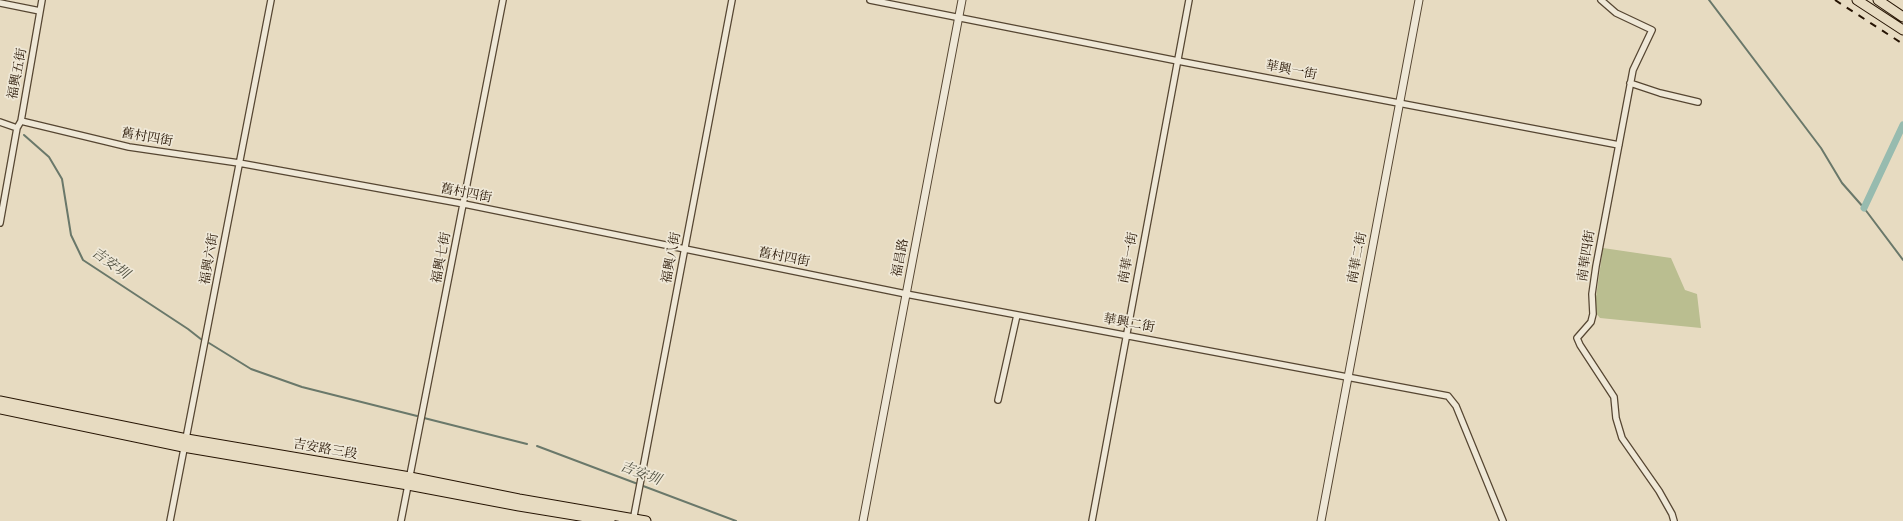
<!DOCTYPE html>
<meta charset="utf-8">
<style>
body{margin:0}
canvas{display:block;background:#e7dbc1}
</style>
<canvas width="1903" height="521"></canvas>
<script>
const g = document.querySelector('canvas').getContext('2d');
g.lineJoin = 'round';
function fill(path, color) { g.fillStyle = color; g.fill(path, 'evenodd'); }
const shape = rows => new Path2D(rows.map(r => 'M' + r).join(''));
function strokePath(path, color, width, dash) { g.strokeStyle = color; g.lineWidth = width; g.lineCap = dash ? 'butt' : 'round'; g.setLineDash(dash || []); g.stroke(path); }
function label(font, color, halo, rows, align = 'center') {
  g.font = font + ' Cardo,"Noto Serif TC",serif'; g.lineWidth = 3.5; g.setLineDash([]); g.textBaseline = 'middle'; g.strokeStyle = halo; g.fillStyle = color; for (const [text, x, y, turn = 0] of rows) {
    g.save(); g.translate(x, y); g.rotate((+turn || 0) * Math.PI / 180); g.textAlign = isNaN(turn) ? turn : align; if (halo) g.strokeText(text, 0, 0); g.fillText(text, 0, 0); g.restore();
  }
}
const green = shape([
 [1603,248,1671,258,1685,290,1697,294,1701,328,1600,318,1594,311]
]);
const stream = shape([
 [1709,0,1821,148,1842,183,1864,208,1903,260],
 [24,135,49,157,62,179,71,235,83,260,188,329,202,340],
 [209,343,251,369,302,387,417,416],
 [424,418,527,444],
 [537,446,736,521]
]);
const canal = shape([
 [1864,208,1903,125]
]);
const minor = shape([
 [870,0,1178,61,1619,145],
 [1601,0,1616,13,1652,30,1633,70,1596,266,1592,294,1593,314,1591,322,1577,338,1580,345,1614,397,1616,418,1622,438,1659,491,1672,514,1674,521],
 [0,3,40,11],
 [1630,83,1660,93,1698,102],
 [21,121,129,147,239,163,464,204,906,294,1448,396,1456,406,1503,521],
 [0,122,17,128],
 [0,223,17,128,21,121,42,0],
 [998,400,1017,315],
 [170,521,271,0],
 [401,521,503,0],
 [633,521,732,0],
 [1092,521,1189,0]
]);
const tertiary = shape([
 [863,521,962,0],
 [1321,521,1419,0]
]);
const primary = shape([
 [1857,0,1903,30],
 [1878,0,1903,17],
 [0,401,187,439,410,477,519,499,646,521],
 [0,409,183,447,408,485,519,506,610,521]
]);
const rail = shape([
 [1835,0,1903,44]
]);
const streetNames = [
 ["華興一街",1291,71,11],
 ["福興五街",18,74,-79],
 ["舊村四街",147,138,10],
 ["舊村四街",466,194,11],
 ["南華四街",1587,256,-81],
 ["福興七街",442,258,-79],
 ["福興八街",672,258,-79],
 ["舊村四街",784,258,11],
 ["福昌路",901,258,-79],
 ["南華一街",1129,258,-79],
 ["南華二街",1358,258,-79],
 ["福興六街",210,259,-80],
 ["華興二街",1129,324,10],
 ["吉安路三段",325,450,10]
];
const waterNames = [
 ["吉安圳",110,264,36],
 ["吉安圳",640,474,21]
];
fill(green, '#babe90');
strokePath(stream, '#6a786a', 2);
strokePath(canal, '#97bbaf', 7);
strokePath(minor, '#564632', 8);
strokePath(tertiary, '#564632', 9);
strokePath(primary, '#261403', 11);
strokePath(minor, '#efe8d7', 5.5);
strokePath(tertiary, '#efe8d7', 7);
strokePath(primary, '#e7dbc1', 9);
strokePath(rail, '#261403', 2, [7, 7]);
label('13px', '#261403', '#efe8d7', streetNames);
label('italic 14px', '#4e4e3f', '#efe8d7', waterNames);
</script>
